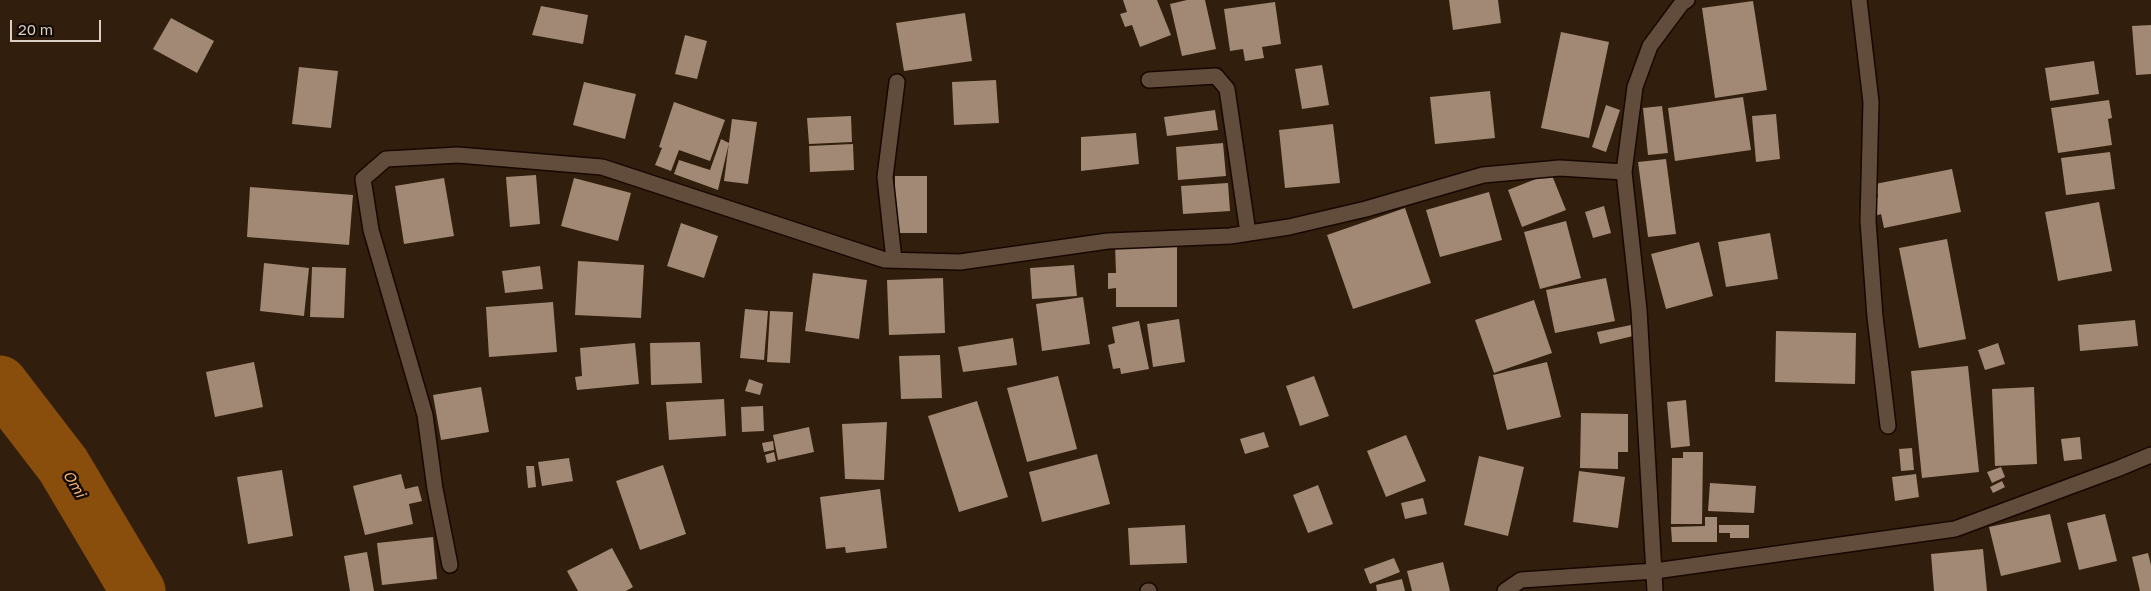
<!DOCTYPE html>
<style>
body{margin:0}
#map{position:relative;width:2151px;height:591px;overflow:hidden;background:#311e0d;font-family:"Golos Text",sans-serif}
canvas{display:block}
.scale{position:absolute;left:10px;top:20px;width:91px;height:22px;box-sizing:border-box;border:2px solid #dccfc5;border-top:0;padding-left:6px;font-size:15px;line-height:18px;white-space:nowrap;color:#dccfc5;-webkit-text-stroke:4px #120a04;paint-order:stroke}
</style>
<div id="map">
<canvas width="2151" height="591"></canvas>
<div class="scale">20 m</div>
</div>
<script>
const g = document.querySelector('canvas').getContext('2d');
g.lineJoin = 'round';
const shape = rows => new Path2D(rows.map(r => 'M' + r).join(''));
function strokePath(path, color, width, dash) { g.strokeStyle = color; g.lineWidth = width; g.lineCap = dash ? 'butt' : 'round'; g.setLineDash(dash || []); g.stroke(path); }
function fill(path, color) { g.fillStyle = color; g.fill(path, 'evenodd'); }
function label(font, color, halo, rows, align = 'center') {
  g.font = font + ' "Golos Text",sans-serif'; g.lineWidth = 5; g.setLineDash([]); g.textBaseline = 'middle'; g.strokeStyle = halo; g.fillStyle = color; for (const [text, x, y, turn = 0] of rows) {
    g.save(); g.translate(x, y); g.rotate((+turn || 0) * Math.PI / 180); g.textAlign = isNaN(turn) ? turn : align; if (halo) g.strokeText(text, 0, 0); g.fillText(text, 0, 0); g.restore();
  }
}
const river = shape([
 [0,383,63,465,138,591]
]);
const building = shape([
 [1123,0,1157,0,1171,35,1140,47,1132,25,1125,27,1120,14,1127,12],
 [1187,0,1205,0,1216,49,1182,56,1170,4],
 [1449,0,1498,0,1501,23,1453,30],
 [1753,1,1767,90,1715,98,1702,8],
 [1275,2,1281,44,1262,47,1264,58,1245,61,1243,49,1230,51,1224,9],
 [541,6,588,15,583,44,532,35],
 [965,13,972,61,904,71,896,23],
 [171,18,214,41,197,73,153,49],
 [2151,25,2151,74,2136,75,2132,26],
 [1561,32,1609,42,1589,138,1541,128],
 [685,35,707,41,697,79,675,74],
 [2094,61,2099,94,2050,101,2045,68],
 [1322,65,1329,105,1302,109,1295,69],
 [299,67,338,71,331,128,292,124],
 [996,80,999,123,954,125,952,82],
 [584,82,636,94,625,139,573,125],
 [1490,91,1495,138,1435,144,1430,97],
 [1743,97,1751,150,1675,161,1668,108],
 [2109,100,2112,118,2108,119,2112,145,2058,153,2051,108],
 [674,102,725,120,710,161,679,150,671,171,655,165,662,148,659,147],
 [1606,105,1620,110,1606,152,1592,147],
 [1662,106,1668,153,1648,155,1643,108],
 [1215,110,1218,130,1167,136,1164,117],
 [1776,114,1780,159,1756,162,1752,116],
 [851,116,852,142,809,144,807,118],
 [732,119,757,122,748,184,724,181],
 [1333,124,1340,183,1285,188,1279,130],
 [1136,133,1139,164,1081,171,1081,137],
 [721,139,729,143,718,190,674,174,679,160,710,170],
 [1223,143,1226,176,1178,180,1176,147],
 [853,144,854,170,810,172,809,146],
 [2110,152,2115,189,2066,195,2061,158],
 [1666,159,1676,234,1648,237,1638,162],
 [1952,169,1961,212,1884,228,1881,214,1875,216,1871,199,1878,197,1875,184],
 [1551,173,1566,210,1522,227,1508,190],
 [536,175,540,224,510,227,506,177],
 [895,176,927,176,927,233,895,233],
 [444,178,454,236,404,244,395,186],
 [574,178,631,193,618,241,561,226],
 [1228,183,1230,211,1183,214,1181,186],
 [250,187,353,195,349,245,247,237],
 [1489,192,1502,240,1440,257,1426,210],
 [2099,202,2112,271,2058,281,2045,212],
 [1604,206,1611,233,1593,238,1585,212],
 [1405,208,1431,283,1353,309,1327,235],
 [1566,221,1581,278,1540,289,1524,232],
 [681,223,718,236,704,278,667,266],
 [1770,233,1778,279,1726,287,1718,242],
 [1947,239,1966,339,1919,348,1899,248],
 [1699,242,1713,296,1666,309,1651,254],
 [1115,245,1177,245,1177,307,1116,307,1116,288,1108,289,1108,273,1116,273],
 [578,261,644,265,641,318,575,315],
 [264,263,309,268,304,316,260,311],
 [1074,265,1077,296,1032,299,1030,268],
 [540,266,543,289,505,293,502,271],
 [312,267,346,268,344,318,310,317],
 [813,273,867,280,859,339,805,331],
 [943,278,945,333,889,335,887,280],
 [1606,278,1615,321,1555,333,1546,290],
 [1083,297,1090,344,1042,351,1036,304],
 [1534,300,1552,353,1494,373,1475,320],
 [553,302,557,352,489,357,486,307],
 [745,309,768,311,764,360,740,358],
 [770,311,793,312,790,363,767,362],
 [1179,319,1185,362,1153,367,1147,324],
 [2135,320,2138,346,2080,351,2078,325],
 [1139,321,1149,369,1121,374,1120,368,1113,369,1108,345,1115,343,1112,327],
 [1631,325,1633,336,1600,344,1597,332],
 [1776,331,1856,333,1855,384,1775,382],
 [1013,338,1017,365,963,372,958,347],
 [700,342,702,383,651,385,650,343],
 [635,343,639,384,577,390,575,377,582,376,580,348],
 [1998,343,2005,364,1985,370,1978,350],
 [940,355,942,398,901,399,899,356],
 [254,362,263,407,215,417,206,372],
 [1547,362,1561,417,1507,430,1493,375],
 [1968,366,1979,472,1922,478,1911,371],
 [1058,376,1077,449,1027,462,1007,388],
 [1314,376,1329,416,1300,426,1286,386],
 [749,379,763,384,760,395,745,391],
 [481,387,489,432,441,440,433,395],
 [2034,387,2037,464,1995,466,1992,389],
 [724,399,726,436,669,440,666,402],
 [1686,400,1690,446,1671,448,1667,402],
 [977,401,1008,497,959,512,928,416],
 [763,406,764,431,742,432,741,407],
 [1581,413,1628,414,1628,452,1618,452,1618,469,1580,468],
 [887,422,884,480,845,479,842,424],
 [809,427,814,452,778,460,773,435],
 [1264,432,1269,447,1245,454,1240,439],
 [1406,435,1426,481,1386,497,1367,451],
 [2080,437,2082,459,2064,461,2061,439],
 [773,441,774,450,764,452,762,443],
 [1912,448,1914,470,1901,471,1899,449],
 [774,452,776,461,767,463,765,455],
 [1683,452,1703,452,1702,524,1671,524,1672,458,1683,458],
 [1097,454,1110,504,1042,522,1029,472],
 [1479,456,1524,467,1508,536,1464,525],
 [569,458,573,481,542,486,538,462],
 [663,465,686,534,640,550,616,481],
 [526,466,534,466,536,487,528,488],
 [2001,467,2005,477,1992,483,1987,472],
 [282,470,293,536,248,544,237,477],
 [1579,471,1625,477,1618,528,1573,522],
 [401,474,405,489,418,486,422,501,409,504,413,524,365,535,353,486],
 [1916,474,1919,497,1895,501,1892,477],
 [2002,481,2005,487,1993,493,1990,487],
 [1710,483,1756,486,1754,513,1708,511],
 [1318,485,1333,524,1308,533,1293,495],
 [880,489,887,548,846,553,845,547,826,549,820,497],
 [1423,498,1427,514,1405,519,1401,503],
 [2050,514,2061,562,2001,576,1989,527],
 [2105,514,2117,561,2079,570,2067,523],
 [1705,517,1717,517,1717,542,1672,542,1671,527,1705,526],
 [1185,525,1187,563,1130,565,1128,528],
 [1719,525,1749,525,1749,538,1730,538,1730,533,1719,533],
 [433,537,437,579,382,585,377,543],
 [612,548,633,587,626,591,578,591,567,571],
 [1983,549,1987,591,1934,591,1931,554],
 [367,552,374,591,350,591,344,556],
 [2148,553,2151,565,2151,591,2140,591,2132,557],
 [1394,558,1400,572,1370,584,1364,569],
 [1443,562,1450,591,1412,591,1407,571],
 [1402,579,1405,591,1377,591,1376,585]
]);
const minor = shape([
 [1859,0,1871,102,1868,221,1875,317,1888,426],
 [1149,80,1216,76,1227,89,1248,233],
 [1624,172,1635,87,1650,46,1682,3,1687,0],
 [894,260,885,177,897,82],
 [450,565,435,489,425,415,371,230,363,179,386,159,458,155,602,167,885,260,960,262,1108,241,1230,236,1289,227,1366,209,1483,175,1560,168,1624,172,1639,310,1655,591],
 [1148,591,1149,591],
 [1505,591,1521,580,1655,571,1955,529,2117,469,2151,455]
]);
const waterNames = [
 ["Omi",74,484,59]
];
strokePath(river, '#894d0c', 55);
fill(building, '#a18975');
strokePath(minor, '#180700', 18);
strokePath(minor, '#624c3b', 15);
label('italic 15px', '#f4af75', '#120a04', waterNames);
</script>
